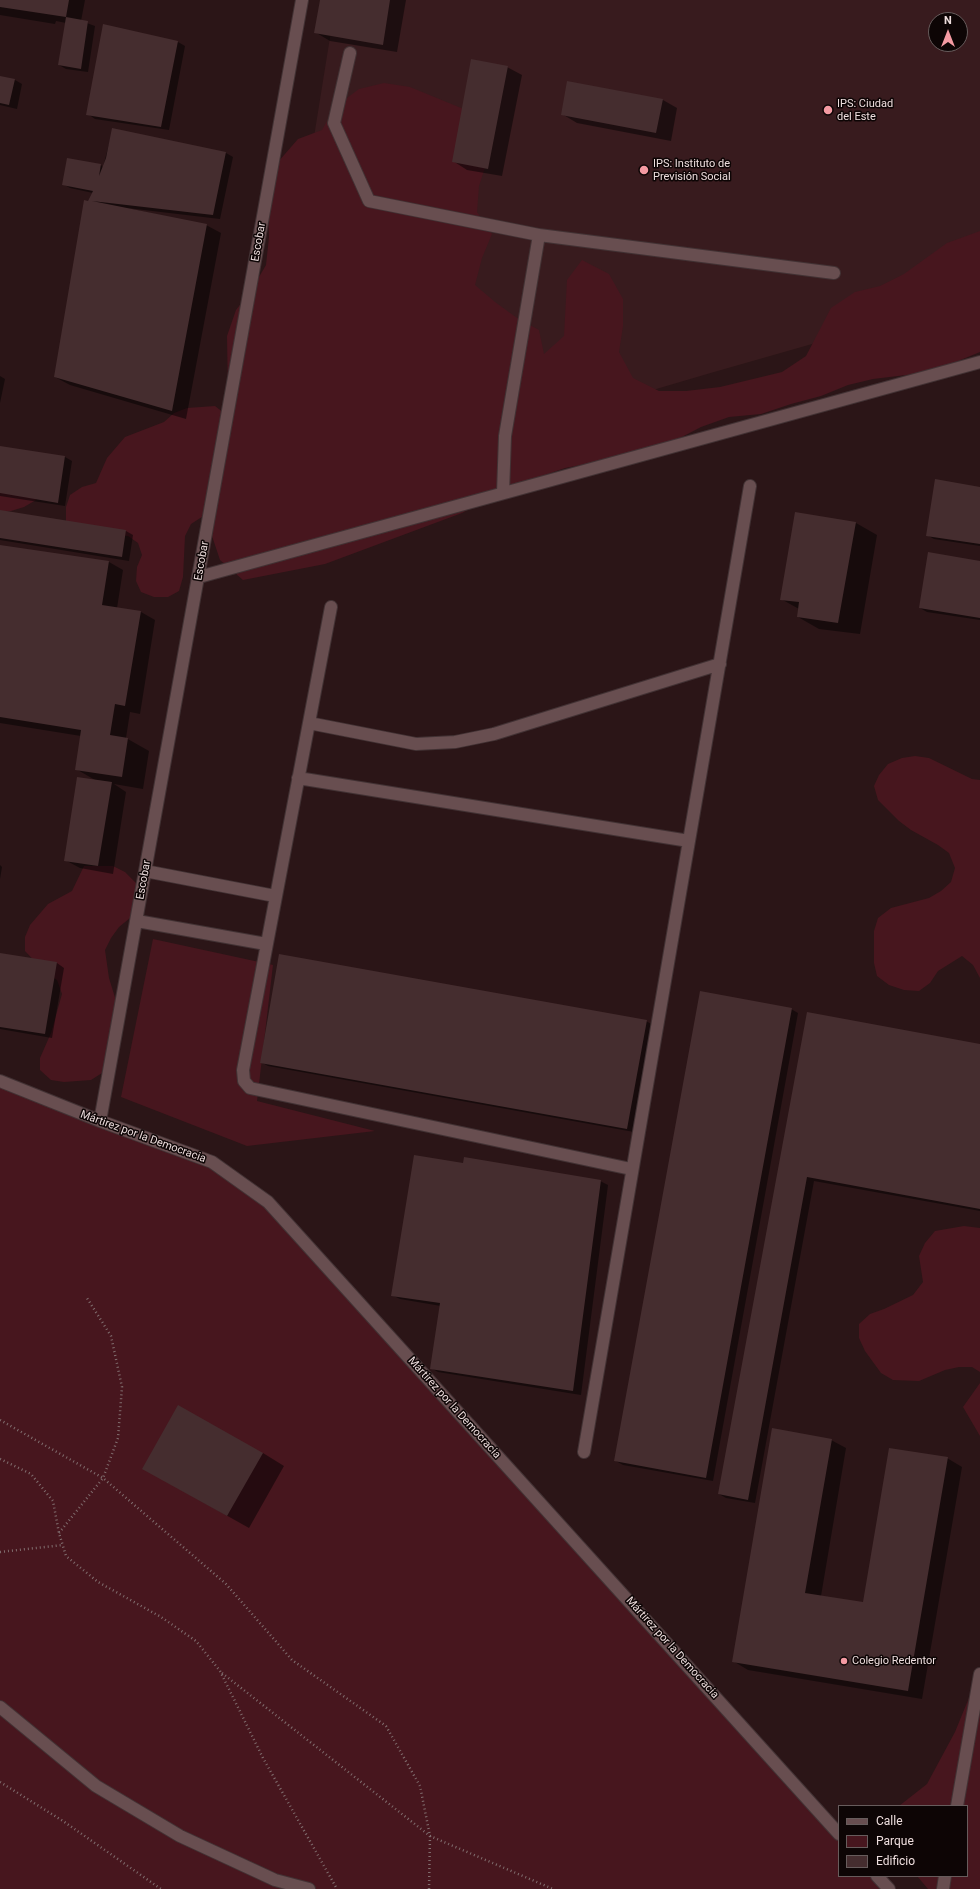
<!DOCTYPE html>
<meta charset="utf-8">
<style>
body{margin:0}
#map{position:relative;width:980px;height:1889px;overflow:hidden;background:#2b1517;font-family:Roboto,sans-serif}
canvas{display:block}
.legend{position:absolute;left:838px;top:1805px;width:130px;height:72px;box-sizing:border-box;background:#0d0505;border:1px solid #675c5c;margin:0;padding:5px 7px;list-style:none;font-size:12px;color:#eedede}
.legend li{display:flex;align-items:center;gap:8px;height:20px}
.legend b{width:20px;border:1px solid #675c5c}
.north{position:absolute;left:928px;top:12px;width:40px;height:40px;box-sizing:border-box;background:#0d0505;border:1px solid #675c5c;border-radius:50%;rotate:0deg;font-size:11px;font-weight:700;line-height:16px;text-align:center;color:#eedede}
.north::after{content:'';display:block;margin:auto;width:14px;height:18px;background:#f49aa2;clip-path:polygon(50% 0,100% 100%,50% 72%,0 100%)}
</style>
<div id="map">
<canvas width="980" height="1889"></canvas>
<ul class="legend">
<li><b style="height:5px;background:#684e50"></b>Calle</li>
<li><b style="height:11px;background:#47161e"></b>Parque</li>
<li><b style="height:11px;background:#452d2f"></b>Edificio</li>
</ul>
<div class="north">N</div>
</div>
<script>
const g = document.querySelector('canvas').getContext('2d');
g.lineJoin = 'round';
function fill(path, color) { g.fillStyle = color; g.fill(path, 'evenodd'); }
const shape = rows => new Path2D(rows.map(r => 'M' + r).join(''));
function strokePath(path, color, width, dash) { g.strokeStyle = color; g.lineWidth = width; g.lineCap = dash ? 'butt' : 'round'; g.setLineDash(dash || []); g.stroke(path); }
function label(font, color, halo, rows, align = 'center') {
  g.font = font + ' Roboto,sans-serif'; g.lineWidth = 3; g.setLineDash([]); g.textBaseline = 'middle'; g.strokeStyle = halo; g.fillStyle = color; for (const [text, x, y, turn = 0] of rows) {
    g.save(); g.translate(x, y); g.rotate((+turn || 0) * Math.PI / 180); g.textAlign = isNaN(turn) ? turn : align; if (halo) g.strokeText(text, 0, 0); g.fillText(text, 0, 0); g.restore();
  }
}
const built = shape([
 [336,0,980,0,980,296,714,372,507,433,253,516],
 [936,20,960,20,960,44,936,44]
]);
const green = shape([
 [384,83,410,87,466,110,488,158,479,186,477,212,492,234,482,258,475,285,495,302,517,318,539,330,544,354,564,336,567,280,582,260,609,274,623,299,623,326,619,352,633,378,659,391,686,391,720,387,782,372,806,356,831,308,855,292,880,286,904,274,947,243,980,231,980,352,931,372,873,379,848,385,821,396,791,404,761,414,729,417,701,427,676,440,623,457,565,468,511,487,462,513,325,564,243,580,220,560,211,533,208,513,191,524,185,536,183,577,179,591,168,597,154,597,141,592,136,581,137,567,142,555,138,543,128,536,113,535,66,521,66,507,70,495,82,487,96,483,107,458,125,437,164,422,174,413,187,408,215,406,224,413,228,394,227,336,236,310,252,289,266,265,269,237,268,212,278,162,298,139,322,130,335,107,359,89],
 [0,468,34,487,36,500,24,507,11,511,0,512],
 [915,756,929,758,972,779,980,780,980,978,973,965,962,956,938,971,930,983,919,991,904,990,889,985,877,976,874,963,874,931,878,918,891,908,929,898,941,891,951,882,955,868,949,853,938,845,911,830,899,821,878,800,874,786,879,775,888,764,902,758],
 [84,866,113,866,125,872,136,883,140,897,137,907,130,918,119,927,111,938,105,950,109,978,117,1004,109,1046,102,1073,91,1080,64,1082,51,1080,40,1070,40,1058,51,1033,62,994,57,980,46,973,25,951,25,937,30,925,48,904,72,891],
 [153,939,273,965,257,1101,375,1131,247,1146,121,1097],
 [0,1081,212,1162,268,1202,839,1834,839,1876,877,1876,889,1889,0,1889],
 [964,1226,980,1228,980,1372,972,1367,959,1367,945,1370,919,1381,893,1380,881,1373,865,1351,859,1338,859,1324,870,1314,884,1309,913,1295,923,1282,919,1256,925,1243,935,1231],
 [980,1383,980,1436,963,1407],
 [980,1671,980,1889,928,1889,917,1876,967,1876,967,1806,899,1806,927,1784,955,1732]
]);
const shadow = shape([
 [0,0,85,0,81,21,95,26,88,72,66,69,59,65,66,23,56,21,55,24,0,15],
 [321,0,406,0,397,52,330,41,315,32],
 [178,42,185,46,169,130,95,119,88,114],
 [507,67,522,75,502,176,467,170,453,161],
 [0,77,15,80,22,84,17,109,0,105],
 [663,100,677,108,671,141,577,123,562,114],
 [113,129,226,153,233,157,220,219,127,208,206,225,221,233,186,419,70,385,55,377,94,203,90,200,93,193,70,188,63,184,101,165,103,167],
 [0,376,5,379,0,403],
 [0,447,65,457,72,461,65,506,0,496],
 [980,488,980,546,934,539,927,535],
 [0,511,126,531,133,535,129,561,0,540],
 [856,523,877,535,860,634,819,629,798,617,799,609,781,599],
 [0,546,109,562,123,570,117,608,141,612,155,620,140,714,130,712,126,738,149,751,143,789,114,784,126,792,113,874,80,868,65,860,95,780,76,769,81,736,0,723],
 [980,562,980,620,927,612,920,608],
 [0,865,2,867,0,879],
 [0,954,57,963,64,968,52,1038,0,1029],
 [791,1009,798,1013,713,1481,623,1465,616,1461],
 [808,1014,980,1045,980,1211,814,1181,755,1503,726,1498,719,1494],
 [646,1021,653,1025,634,1132,268,1066,261,1062],
 [464,1164,600,1181,608,1185,581,1395,438,1372,431,1368,441,1306,400,1299,392,1295],
 [831,1440,846,1448,821,1596,864,1603,947,1458,962,1467,922,1699,748,1670,733,1661],
 [263,1453,284,1466,249,1528,165,1481]
]);
const building = shape([
 [0,0,69,0,66,17,88,21,81,69,58,65,66,17,0,7],
 [320,0,390,0,383,45,314,33],
 [103,24,178,41,161,127,86,115],
 [471,59,508,66,488,169,452,162],
 [0,76,15,79,9,105,0,103],
 [567,81,663,99,656,133,561,115],
 [112,128,226,152,213,215,92,201,207,224,172,411,54,377,84,200,88,201,93,191,62,185,67,158,101,164,99,176,106,158],
 [0,446,65,456,58,503,0,493],
 [935,479,980,487,980,544,926,536],
 [0,510,126,530,122,557,0,538],
 [795,512,856,522,838,623,797,617,799,602,780,600],
 [0,545,109,561,102,605,141,611,125,706,115,704,110,735,128,738,122,777,75,770,81,730,0,717],
 [928,552,980,561,980,618,919,608],
 [77,777,112,782,98,866,64,861],
 [0,953,57,962,45,1034,0,1027],
 [279,954,647,1020,627,1129,260,1063],
 [700,991,792,1008,706,1478,614,1461],
 [807,1012,980,1044,980,1209,807,1177,748,1500,718,1494],
 [414,1155,463,1163,464,1157,601,1180,573,1391,430,1369,440,1303,391,1296],
 [178,1405,263,1453,227,1516,142,1469],
 [772,1428,832,1439,805,1593,863,1602,889,1448,948,1457,908,1691,732,1662]
]);
const path = shape([
 [0,1420,103,1478,226,1584,292,1660,386,1726,420,1786,430,1836,429,1889],
 [0,1459,31,1474,53,1501,59,1533,66,1556,98,1582,161,1617,196,1641,220,1671,263,1758,337,1889],
 [59,1533,103,1478,118,1438,122,1387,111,1336,87,1298],
 [0,1552,63,1545],
 [222,1673,430,1836,553,1889],
 [0,1782,63,1821,161,1889]
]);
const minor = shape([
 [350,53,334,123,369,201,539,235,505,436,503,493],
 [539,235,834,273],
 [199,577,980,362],
 [331,607,243,1070,244,1081,250,1088,631,1169],
 [309,723,416,744,455,742,494,734,720,664],
 [298,778,689,841],
 [145,871,275,896],
 [137,921,266,944],
 [0,1081,100,1121,212,1162,268,1202,839,1834],
 [100,1121,302,0],
 [584,1452,750,486],
 [0,1707,96,1786,180,1836,275,1880,309,1889],
 [957,1806,980,1674],
 [877,1876,889,1889],
 [943,1889,945,1876]
]);
const markers = [
 [828,110,5,"#f49aa2"],
 [644,170,5,"#f49aa2"],
 [844,1661,4,"#f49aa2"]
];
const poiNames = [
 ["IPS: Ciudad",837,104],
 ["del Este",837,117],
 ["IPS: Instituto de",653,164],
 ["Previsión Social",653,177],
 ["Colegio Redentor",852,1661]
];
const streetNames = [
 ["Escobar",259,242,-80],
 ["Escobar",202,561,-80],
 ["Escobar",144,880,-80],
 ["Mártirez por la Democracia",143,1137,20],
 ["Mártirez por la Democracia",454,1408,48],
 ["Mártirez por la Democracia",672,1648,48]
];
fill(built, '#381b1e');
fill(green, '#47161e');
fill(shadow, '#0007');
fill(building, '#452d2f');
strokePath(minor, '#423234', 14);
strokePath(path, '#816e6f', 2.5, [1, 3]);
strokePath(minor, '#684e50', 12);
for (const [x, y, r, color] of markers) { const dot = new Path2D(); dot.arc(x, y, r, 0, 2 * Math.PI); g.fillStyle = color; g.fill(dot); strokePath(dot, '#0d0505', 1.5); }
label('11px', '#eedede', '#0d0505', poiNames, 'left');
label('11px', '#eedede', '#0d0505', streetNames);
</script>
